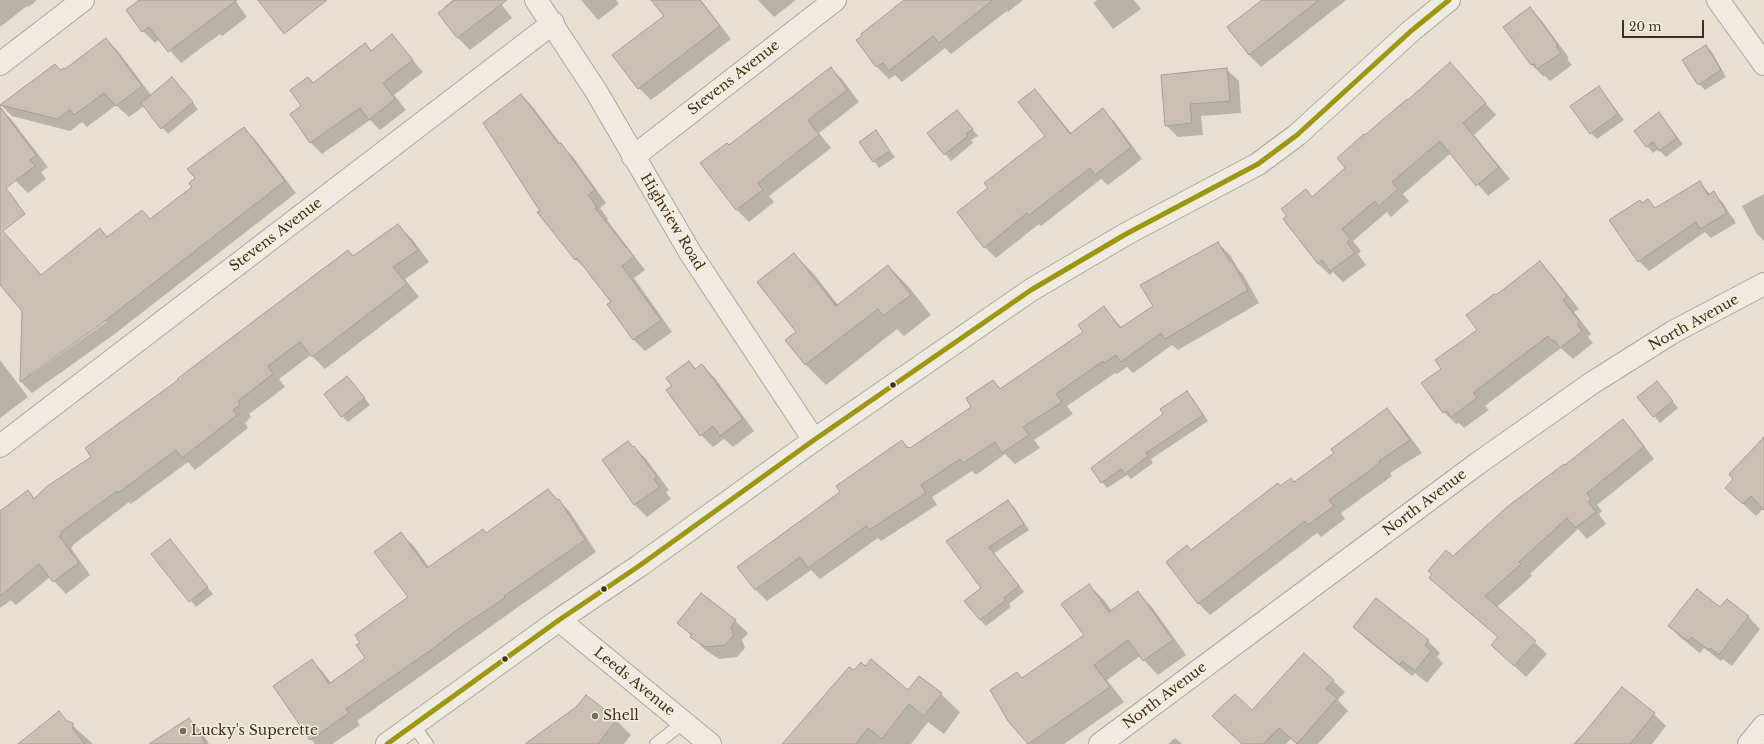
<!DOCTYPE html>
<style>
body{margin:0}
#map{position:relative;width:1764px;height:744px;overflow:hidden;background:#e7e0d1;font-family:"Libre Baskerville",serif}
canvas{display:block}
.scale{position:absolute;left:1622px;top:20px;width:82px;height:18px;box-sizing:border-box;border:2px solid #3d2e20;border-top:0;padding-left:5px;font-size:12px;line-height:14px;white-space:nowrap;color:#3d2e20;-webkit-text-stroke:3px #f7eed8;paint-order:stroke}
</style>
<div id="map">
<canvas width="1764" height="744"></canvas>
<div class="scale">20 m</div>
</div>
<script>
const g = document.querySelector('canvas').getContext('2d');
g.lineJoin = 'round';
function fill(path, color) { g.fillStyle = color; g.fill(path, 'evenodd'); }
const shape = rows => new Path2D(rows.map(r => 'M' + r).join(''));
function strokePath(path, color, width, dash) { g.strokeStyle = color; g.lineWidth = width; g.lineCap = dash ? 'butt' : 'round'; g.setLineDash(dash || []); g.stroke(path); }
function label(font, color, halo, rows, align = 'center') {
  g.font = font + ' "Libre Baskerville",serif'; g.lineWidth = 3; g.setLineDash([]); g.textBaseline = 'middle'; g.strokeStyle = halo; g.fillStyle = color; for (const [text, x, y, turn = 0] of rows) {
    g.save(); g.translate(x, y); g.rotate((+turn || 0) * Math.PI / 180); g.textAlign = isNaN(turn) ? turn : align; if (halo) g.strokeText(text, 0, 0); g.fillText(text, 0, 0); g.restore();
  }
}
const shadow = shape([
 [0,0,37,0,29,7,27,6,0,27],
 [141,0,235,0,247,17,222,36,220,34,181,63,160,39,155,43,143,31],
 [453,0,498,0,512,18,470,50,458,38,439,13,446,8,444,7],
 [581,0,616,0,619,4,598,20],
 [674,0,701,0,731,39,651,100,639,88,665,16],
 [758,0,796,0,774,17],
 [912,0,1023,0,1008,12,1007,11,951,54,945,48,902,82,895,75,889,79,877,67,857,41],
 [1097,0,1134,0,1141,9,1113,29,1093,3],
 [1264,0,1346,0,1261,67,1249,55,1229,27],
 [1530,8,1542,21,1569,58,1567,59,1572,65,1550,81,1545,76,1544,77,1532,65,1504,27],
 [392,36,423,72,394,95,406,110,380,130,370,120,322,154,311,143,291,115,302,106,308,78,314,83,365,44,372,51],
 [106,39,118,51,151,95,178,84,198,109,168,134,144,106,129,117,116,105,87,127,82,122,70,131,12,116,1,105,65,70],
 [1706,46,1712,52,1726,77,1705,90,1699,84],
 [1450,63,1496,115,1474,135,1510,179,1488,196,1451,153,1403,194,1409,201,1391,217,1387,212,1353,241,1361,251,1358,254,1366,265,1343,282,1333,272,1330,275,1318,264,1288,217,1306,191,1313,197,1347,168,1365,136],
 [831,68,843,80,859,102,819,133,831,148,769,196,774,202,749,222,737,210,701,163,729,146],
 [1226,69,1239,81,1241,113,1201,116,1203,135,1178,137,1166,125],
 [1599,87,1624,120,1597,139,1591,133],
 [1035,90,1046,102,1072,134,1103,110,1114,121,1142,159,1108,185,1101,179,1041,226,1039,224,996,258,985,247,989,188,1047,136],
 [521,95,533,107,562,146,573,157,606,203,600,208,608,219,607,220,645,270,634,278,672,332,645,351,633,339,612,302,588,271,575,259,541,211],
 [0,108,11,119,48,167,41,172,46,179,28,193,16,181,0,160],
 [957,111,978,136,971,140,973,143,951,161,929,134],
 [1659,114,1683,144,1666,157,1658,149,1653,153,1635,131],
 [243,128,255,139,296,193,112,336,32,393,21,382,23,310,0,284,0,228,41,275,100,230,108,238,142,211,151,220,194,187,196,178],
 [105,321,106,322,31,375,31,373],
 [875,132,895,157,879,168,860,142],
 [1700,183,1710,194,1713,193,1723,203,1736,223,1711,238,1705,232,1649,271,1639,261,1610,221,1648,200,1656,209],
 [1764,194,1764,241,1757,234,1742,206],
 [398,225,412,239,429,262,405,279,419,297,325,369,311,355,279,379,285,387,249,414,251,417,245,423,248,428,195,470,188,462,131,504,129,502,73,545,73,546,71,548,90,575,66,594,50,577,16,605,11,600,0,608,0,512,28,491,35,499],
 [1218,243,1230,255,1238,269,1243,274,1259,303,1178,350,1172,345,1133,373,1127,367,1117,374,1115,373,1067,406,1073,414,1034,440,1040,448,1015,464,1005,454,976,475,972,471,932,497,937,505,881,541,878,538,820,579,811,570,767,601,756,590,739,567,841,492,902,441,910,449,973,407,993,381,1001,389,1084,332,1104,307,1122,328,1154,306],
 [794,254,814,274,838,305,888,266,908,286,931,315,904,336,897,329,826,385,806,365,787,340,797,332],
 [1540,263,1552,275,1579,309,1574,312,1591,334,1588,337,1593,343,1573,359,1561,348,1485,406,1489,410,1464,428,1459,423,1456,424,1444,412,1443,369,1478,330,1496,297],
 [0,360,28,397,0,418],
 [689,362,696,369,702,365,714,377,754,431,733,447,724,439,713,447,701,435,673,387],
 [1657,383,1678,408,1660,423,1639,398],
 [353,384,370,405,348,422,342,416],
 [1187,393,1193,399,1208,421,1151,459,1153,463,1131,479,1127,475,1107,488,1102,482,1165,414],
 [1387,410,1399,422,1422,453,1390,473,1392,476,1341,513,1345,519,1321,537,1317,533,1210,615,1198,603,1192,551,1278,484,1281,487,1291,479,1295,483,1335,454],
 [1623,420,1634,432,1654,459,1597,505,1602,511,1599,514,1606,524,1587,539,1578,529,1530,574,1532,576,1497,607,1547,654,1526,677,1492,645,1499,638,1430,578,1565,466],
 [634,447,646,459,669,490,666,492,671,499,647,517,635,505,603,460],
 [1764,457,1764,508,1756,516,1739,500],
 [548,490,570,512,596,552,357,721,360,725,332,744,315,744,311,739,312,660,323,672,331,683,367,658,409,598,401,534,413,545,429,567,486,534],
 [1008,501,1014,507,1029,530,994,553,1024,592,1009,604,1011,607,986,626,980,620,982,588,948,541],
 [176,547,213,594,196,607,152,554],
 [1089,585,1104,600,1112,611,1137,592,1152,607,1186,655,1158,675,1140,656,1107,680,1124,702,1064,744,1029,744,1009,720,1022,679,1085,635],
 [702,594,735,621,748,633,742,640,745,648,737,657,719,659,704,649,679,623],
 [1720,608,1748,616,1760,629,1732,666,1723,659,1721,661,1704,648,1700,653,1681,638,1669,626],
 [1354,627,1428,641,1440,653,1437,657,1443,663,1427,683,1415,673,1412,676,1366,639],
 [1305,654,1345,692,1338,700,1348,711,1318,744,1297,744,1291,739,1286,744,1243,744,1252,711],
 [866,667,908,691,941,694,960,712,944,734,928,722,911,744,788,744,854,672],
 [1622,688,1654,714,1666,726,1652,744,1573,744,1583,734,1584,735],
 [586,697,616,720,631,735,624,744,527,744,577,708],
 [58,712,93,744,20,744],
 [189,719,201,731,209,744,151,744],
 [1175,738,1182,744,1168,744]
]);
const building = shape([
 [139,0,237,0,168,52,149,27,142,32,126,10,139,0],
 [258,0,327,0,284,34,258,0],
 [455,0,507,0,457,38,438,13,455,0],
 [651,0,700,0,720,26,638,89,612,55,664,16,651,0],
 [904,0,993,0,939,43,933,36,889,71,883,63,876,67,856,40,862,36,861,34,904,0],
 [1262,0,1319,0,1249,55,1227,27,1262,0],
 [1530,7,1558,45,1556,46,1561,53,1537,69,1534,64,1531,65,1503,27,1530,7],
 [392,34,413,60,383,83,395,99,369,120,360,108,310,143,290,114,301,106,290,90,308,77,313,83,365,43,371,51,392,34],
 [106,38,142,86,116,106,104,93,74,115,70,110,57,119,0,105,55,64,60,70,64,68,65,69,106,38],
 [1706,45,1721,70,1698,85,1682,60,1706,45],
 [1450,62,1486,103,1463,123,1499,167,1476,186,1440,141,1392,182,1398,189,1379,206,1375,201,1342,229,1351,239,1347,242,1355,253,1330,271,1322,260,1318,264,1283,219,1287,216,1281,209,1306,189,1312,197,1345,168,1337,158,1364,134,1365,135,1407,99,1408,100,1450,62],
 [831,67,847,90,808,120,819,135,758,183,763,190,736,210,700,163,727,143,729,145,831,67],
 [1227,68,1230,101,1190,104,1192,123,1165,126,1161,75,1227,68],
 [172,77,193,102,161,129,141,103,172,77],
 [1599,86,1618,114,1590,134,1570,106,1599,86],
 [1035,89,1070,134,1103,108,1131,147,1095,175,1090,168,1029,215,1027,213,984,248,957,212,988,188,984,183,1045,136,1018,102,1035,89],
 [521,94,559,144,561,143,595,190,588,195,597,207,595,208,634,257,622,266,661,320,633,340,607,304,611,302,577,258,575,260,537,212,540,211,483,123,521,94],
 [0,107,36,155,30,160,35,166,6,188,25,214,3,231,41,275,100,228,107,237,142,210,150,219,192,187,189,183,195,178,187,169,244,127,285,181,101,324,20,382,22,311,0,285,0,107],
 [957,110,973,129,966,134,968,136,944,155,927,133,957,110],
 [1659,112,1677,138,1659,151,1653,142,1646,147,1634,131,1659,112],
 [876,130,890,151,873,162,859,142,876,130],
 [1700,181,1708,195,1714,191,1727,213,1700,229,1696,222,1638,262,1609,220,1640,200,1642,203,1648,199,1655,208,1700,181],
 [398,224,418,250,393,267,407,284,312,357,300,342,268,366,273,374,238,401,240,405,233,410,237,415,182,458,176,450,118,493,117,491,61,532,62,534,59,536,79,563,53,582,39,564,0,596,0,511,28,490,34,499,46,487,91,457,85,448,178,380,177,379,348,250,353,256,398,224],
 [1218,242,1230,262,1232,261,1248,290,1165,339,1161,333,1121,362,1116,355,1104,363,1103,361,1056,394,1062,402,1023,427,1029,435,1002,453,995,442,963,463,960,459,921,485,926,493,869,530,866,526,808,568,800,557,755,590,737,567,840,492,836,486,902,440,907,448,909,447,910,448,971,407,966,398,993,380,1000,389,1083,332,1078,325,1104,306,1120,328,1153,306,1140,285,1218,242],
 [794,253,836,306,888,265,911,295,883,316,878,309,805,365,785,340,796,332,757,282,794,253],
 [1540,261,1567,296,1563,300,1580,322,1577,324,1582,331,1560,348,1554,340,1552,341,1548,336,1478,389,1474,393,1477,398,1451,417,1447,411,1443,413,1421,383,1441,369,1435,360,1477,330,1466,315,1494,294,1496,295,1540,261],
 [689,361,695,369,702,364,743,419,720,436,713,426,700,436,666,390,672,386,666,378,689,361],
 [347,376,365,398,341,417,324,394,347,376],
 [1657,381,1673,401,1653,417,1637,397,1657,381],
 [1187,391,1203,415,1146,453,1148,456,1125,474,1121,469,1101,483,1091,468,1163,414,1160,409,1187,391],
 [1387,408,1410,440,1379,461,1380,463,1329,500,1334,506,1308,525,1305,521,1198,604,1166,562,1187,545,1191,550,1278,483,1280,486,1291,478,1294,482,1334,453,1331,449,1387,408],
 [1623,419,1644,447,1587,493,1591,499,1588,502,1596,512,1575,528,1567,518,1519,562,1521,564,1485,596,1536,641,1514,666,1491,645,1498,637,1429,578,1432,574,1428,571,1446,550,1453,556,1507,507,1564,464,1565,465,1623,419],
 [1764,437,1764,510,1751,496,1743,504,1725,488,1733,479,1729,474,1764,437],
 [628,441,633,447,634,446,657,477,654,479,660,487,634,505,602,460,628,441],
 [548,489,557,500,559,499,585,540,504,596,505,598,458,629,431,650,346,709,349,713,310,740,273,686,312,659,329,684,365,658,356,645,360,643,355,635,408,597,374,552,401,532,427,568,483,529,486,533,548,489],
 [1008,500,1024,524,989,547,1019,586,1004,598,1006,600,980,620,964,601,981,588,946,541,1008,500],
 [170,539,208,587,189,602,151,554,170,539],
 [1089,584,1109,612,1138,591,1173,640,1143,661,1128,640,1094,665,1110,687,1028,744,1008,721,990,690,1017,672,1022,678,1084,635,1061,604,1089,584],
 [1697,589,1720,607,1727,599,1749,616,1719,655,1710,648,1709,650,1691,637,1688,641,1668,626,1697,589],
 [701,593,736,620,731,628,734,635,725,645,706,647,690,637,692,635,677,623,701,593],
 [1376,598,1429,640,1425,645,1431,651,1415,671,1402,661,1400,665,1353,627,1376,598],
 [1304,653,1334,680,1326,689,1337,698,1297,744,1279,728,1263,744,1242,744,1212,716,1235,694,1252,710,1304,653],
 [871,659,908,690,919,676,942,693,924,716,909,704,882,739,868,728,856,744,782,744,849,667,854,670,861,662,865,666,871,659],
 [1622,687,1655,713,1630,744,1575,744,1622,687],
 [586,695,617,719,598,744,525,744,576,707,586,695],
 [59,711,67,721,73,723,73,729,85,744,18,744,59,711],
 [189,718,206,744,149,744,189,718]
]);
const service = shape([
 [413,725,427,744],
 [656,744,684,722]
]);
const minor = shape([
 [536,0,596,91,691,254,814,440],
 [1718,0,1764,64],
 [0,64,83,0],
 [633,157,835,0],
 [0,446,553,23],
 [1100,744,1477,464,1592,383,1673,332,1764,284],
 [1749,744,1764,726]
]);
const tertiary = shape([
 [559,620,710,744],
 [387,744,559,620,639,566,814,440,1031,290,1126,234,1258,164,1297,135,1411,31,1449,0]
]);
const bus1 = shape([
 [387,744,559,620,639,566,814,440,1031,290,1126,234,1258,164,1297,135,1411,31,1449,0]
]);
const markers = [
 [893,385,3.5,"#3d2e20"],
 [604,589,3.5,"#3d2e20"],
 [505,659,3.5,"#3d2e20"],
 [595,716,4,"#786c5e"],
 [183,731,4,"#786c5e"]
];
const streetNames = [
 ["Stevens Avenue",734,78,-38],
 ["Highview Road",672,222,59],
 ["Stevens Avenue",276,235,-37],
 ["North Avenue",1694,323,-29],
 ["North Avenue",1425,503,-37],
 ["Leeds Avenue",634,682,39],
 ["North Avenue",1165,696,-37]
];
const poiNames = [
 ["Shell",603,716],
 ["Lucky's Superette",191,731]
];
fill(shadow, '#0003');
fill(building, '#cbbfb2');
strokePath(building, '#a89c90', 1);
strokePath(service, '#ada599', 14);
strokePath(minor, '#ada599', 24);
strokePath(tertiary, '#ada599', 24);
strokePath(service, '#efebe3', 12);
strokePath(minor, '#efebe3', 22);
strokePath(tertiary, '#efebe3', 22);
strokePath(bus1, '#9e9610', 5);
for (const [x, y, r, color] of markers) { const dot = new Path2D(); dot.arc(x, y, r, 0, 2 * Math.PI); g.fillStyle = color; g.fill(dot); strokePath(dot, '#f7eed8', 1.5); }
label('14px', '#3d2e20', '#f7eed8', streetNames);
label('14px', '#3d2e20', '#f7eed8', poiNames, 'left');
</script>
